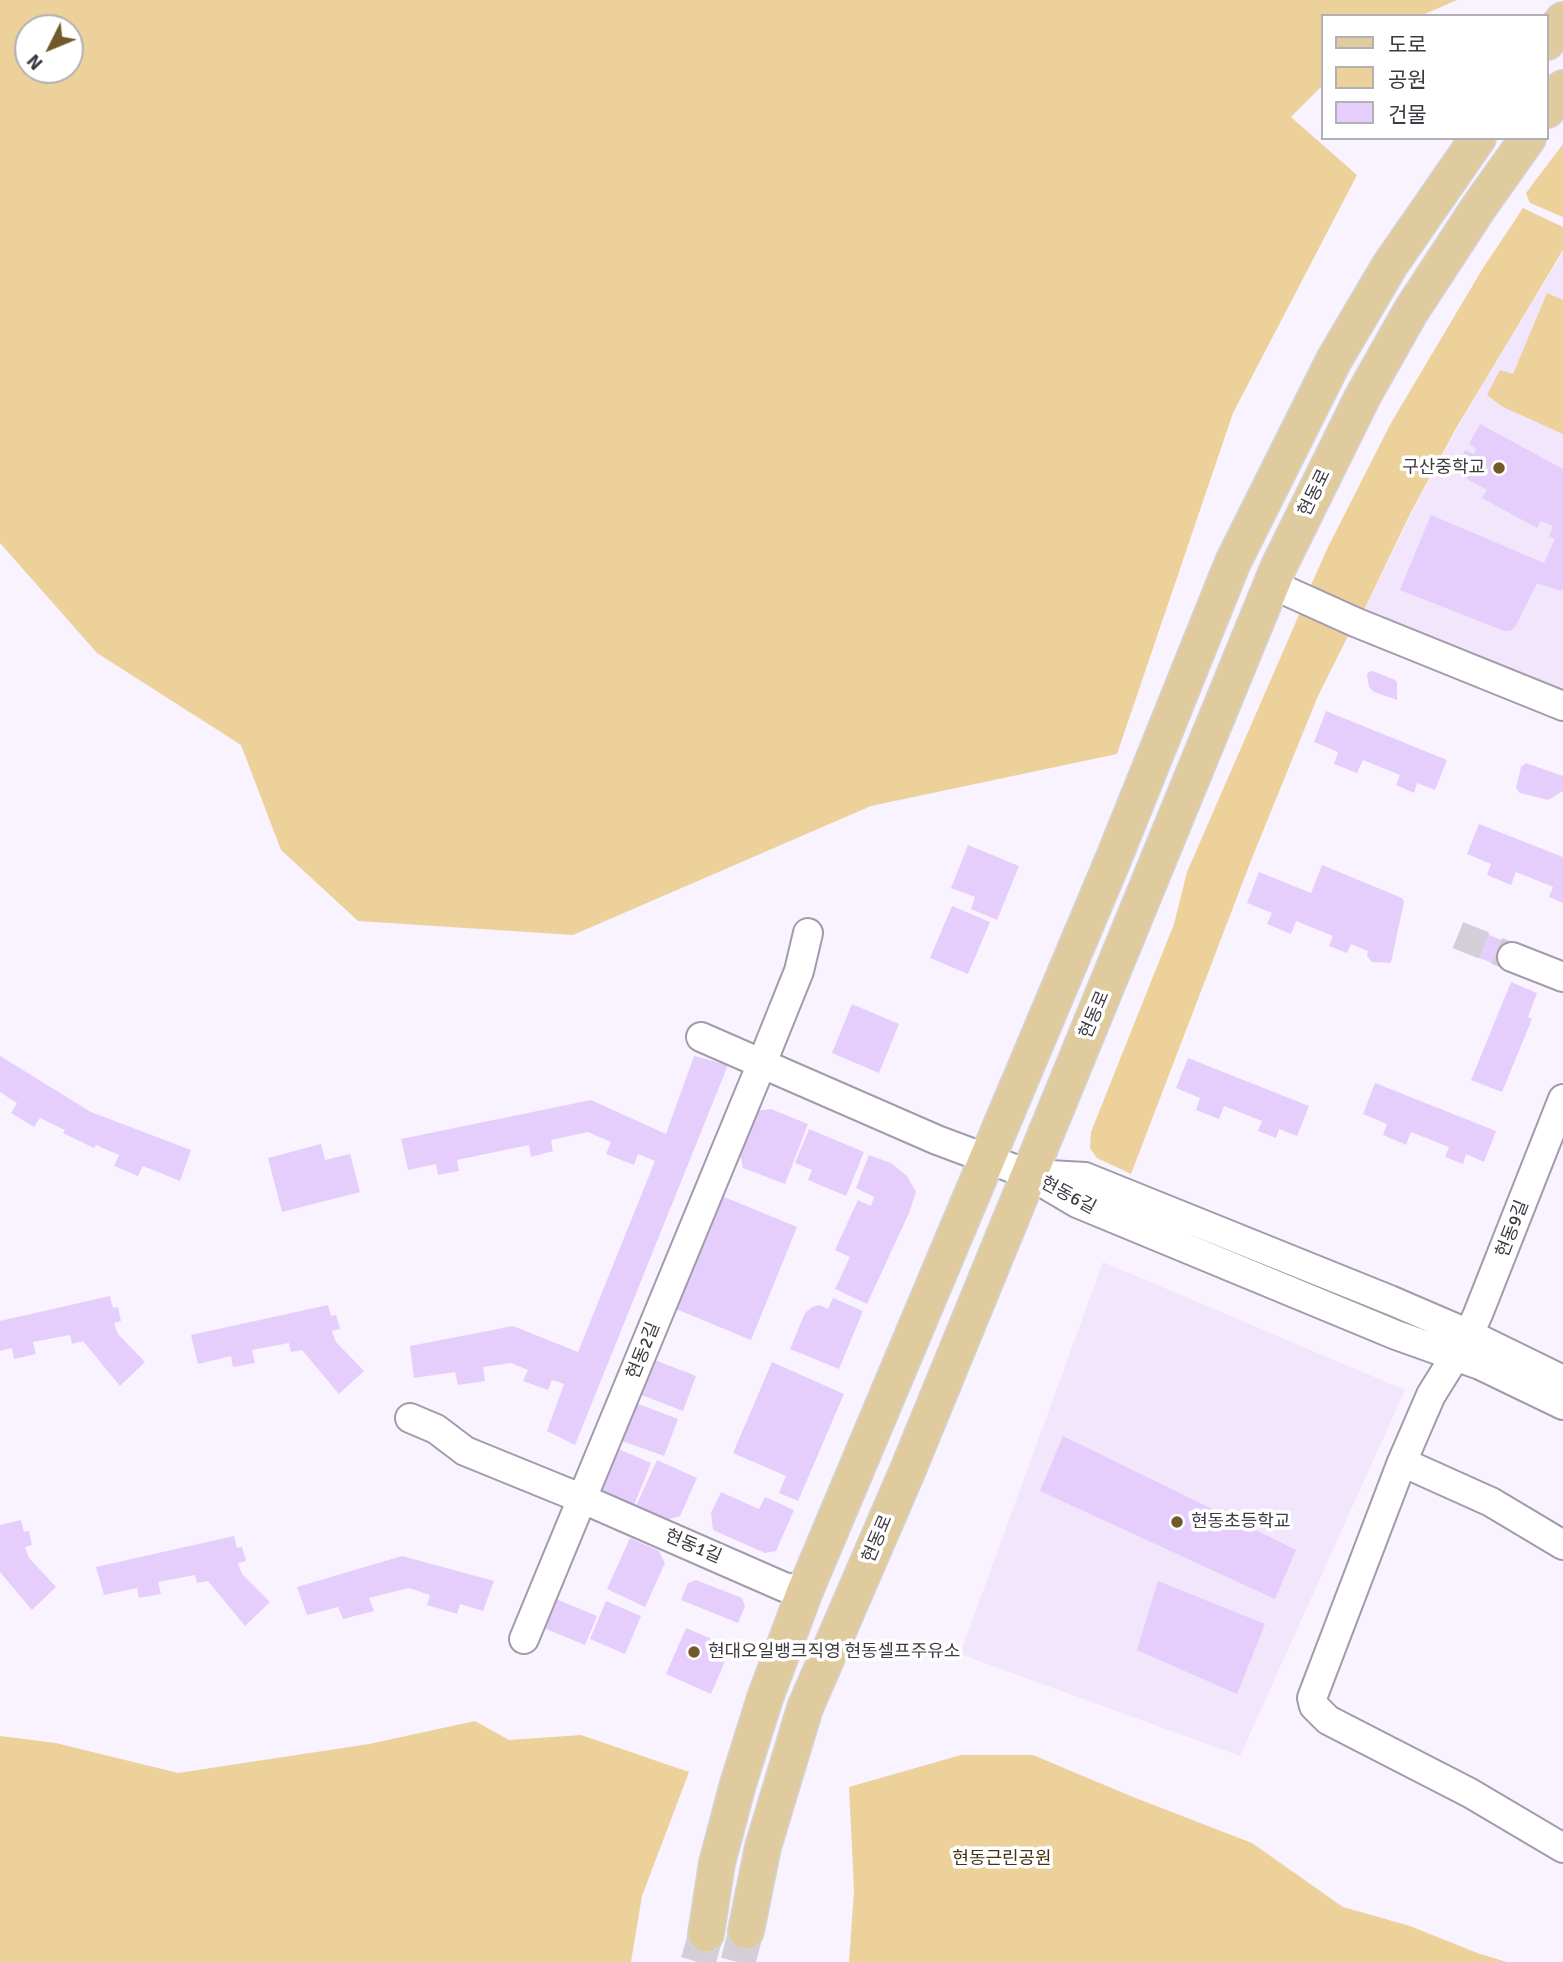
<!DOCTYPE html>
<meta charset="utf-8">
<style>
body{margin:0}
#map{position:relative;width:1563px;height:1962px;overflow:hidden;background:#f9f3ff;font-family:Signika,"Noto Sans KR",sans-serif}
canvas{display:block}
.legend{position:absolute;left:1321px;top:14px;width:228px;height:126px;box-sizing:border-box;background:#fff;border:2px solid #b2b0b3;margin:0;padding:9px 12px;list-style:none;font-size:21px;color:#3e3a42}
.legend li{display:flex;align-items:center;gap:14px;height:35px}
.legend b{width:35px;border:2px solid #b2b0b3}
.north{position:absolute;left:14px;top:14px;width:70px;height:70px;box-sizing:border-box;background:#fff;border:2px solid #b2b0b3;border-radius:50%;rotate:227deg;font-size:19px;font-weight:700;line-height:28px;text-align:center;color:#3e3a42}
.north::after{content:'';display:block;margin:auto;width:24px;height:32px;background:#715a2a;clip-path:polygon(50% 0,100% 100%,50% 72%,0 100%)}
</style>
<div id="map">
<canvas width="1563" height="1962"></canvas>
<ul class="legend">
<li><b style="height:9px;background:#e0cb9e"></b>도로</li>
<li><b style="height:19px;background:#edd19b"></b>공원</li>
<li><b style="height:19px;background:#e5cefb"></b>건물</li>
</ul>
<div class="north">N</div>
</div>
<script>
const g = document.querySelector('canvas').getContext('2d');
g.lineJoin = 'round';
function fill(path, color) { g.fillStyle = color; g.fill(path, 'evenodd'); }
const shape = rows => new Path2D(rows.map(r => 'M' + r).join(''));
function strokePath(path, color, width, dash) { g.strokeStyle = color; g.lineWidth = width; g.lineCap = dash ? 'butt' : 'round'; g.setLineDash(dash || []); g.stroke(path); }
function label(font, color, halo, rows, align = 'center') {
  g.font = font + ' Signika,"Noto Sans KR",sans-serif'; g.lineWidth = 7; g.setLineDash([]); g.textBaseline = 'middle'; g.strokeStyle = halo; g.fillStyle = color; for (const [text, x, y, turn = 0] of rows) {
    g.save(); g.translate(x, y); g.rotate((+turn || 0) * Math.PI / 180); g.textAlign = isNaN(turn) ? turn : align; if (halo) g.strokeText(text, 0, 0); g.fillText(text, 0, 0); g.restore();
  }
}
const built = shape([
 [1563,252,1563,697,1361,616,1415,506,1456,430,1508,341],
 [1103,1262,1405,1390,1240,1756,960,1654]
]);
const green = shape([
 [0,0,1457,0,1420,16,1323,16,1323,85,1291,117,1357,175,1233,413,1117,754,871,806,573,935,358,921,281,850,241,745,97,653,0,543],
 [28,28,70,28,70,70,28,70],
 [1563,144,1563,217,1530,203,1526,193],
 [1523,208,1563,227,1563,250,1455,430,1410,514,1361,616,1308,592,1327,549,1391,423,1483,268],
 [1547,293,1563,300,1563,434,1503,407,1487,395,1500,370,1513,374],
 [1302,608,1350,632,1318,696,1252,858,1131,1174,1097,1158,1090,1148,1091,1132,1174,924,1187,872],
 [475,1721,509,1740,581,1735,689,1772,642,1896,631,1962,0,1962,0,1736,56,1743,178,1773,369,1744],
 [961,1755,1033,1755,1133,1797,1252,1843,1343,1907,1410,1926,1480,1954,1507,1962,849,1962,854,1891,849,1787]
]);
const building = shape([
 [1480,424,1563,469,1563,588,1561,591,1537,583,1516,625,1512,630,1504,631,1400,590,1431,515,1544,563,1555,539,1549,536,1553,526,1541,521,1537,528,1482,498,1487,490,1454,472,1465,450,1474,454,1476,449,1469,444],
 [1373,671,1395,680,1397,683,1397,700,1374,692,1369,687,1367,675,1368,672],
 [1326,711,1447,760,1435,790,1417,783,1414,793,1396,785,1400,775,1363,760,1357,773,1334,764,1338,752,1314,742],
 [1526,763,1563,776,1563,791,1548,800,1520,793,1516,788,1521,767],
 [1479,824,1563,857,1563,903,1549,897,1553,887,1516,872,1511,885,1487,875,1491,864,1467,854],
 [968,845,1019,866,997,920,971,909,975,897,951,888],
 [1322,865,1402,898,1404,902,1391,962,1389,963,1372,962,1367,956,1368,951,1351,944,1347,953,1329,946,1333,936,1296,921,1291,934,1267,924,1272,913,1247,903,1259,872,1311,893],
 [952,906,990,922,968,974,930,958],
 [1463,924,1516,946,1506,969,1453,947],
 [1511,982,1537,993,1528,1017,1532,1019,1502,1092,1471,1080],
 [852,1004,899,1024,879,1073,832,1053],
 [0,1056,91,1112,191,1150,180,1181,143,1166,138,1176,114,1166,119,1155,96,1145,94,1148,63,1133,65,1130,40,1118,34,1127,11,1113,17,1103,0,1092],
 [694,1056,728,1065,575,1445,547,1431,564,1384,552,1380,548,1390,523,1381,528,1370,511,1363,483,1367,485,1381,458,1385,455,1372,414,1378,410,1346,513,1326,578,1352,655,1161,638,1154,634,1165,606,1154,611,1142,588,1132,551,1140,553,1151,531,1157,529,1145,457,1160,459,1171,438,1175,436,1164,408,1170,401,1139,591,1100,666,1134],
 [1188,1058,1309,1106,1297,1136,1279,1129,1276,1138,1258,1131,1262,1121,1224,1106,1219,1119,1196,1110,1200,1098,1176,1088],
 [1375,1083,1496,1131,1484,1162,1466,1154,1463,1164,1445,1157,1449,1147,1411,1132,1406,1145,1383,1135,1387,1124,1363,1114],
 [771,1109,808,1124,785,1184,743,1168,739,1148,755,1111],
 [809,1129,864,1152,846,1196,808,1180,812,1170,795,1163],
 [321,1144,325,1160,350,1154,360,1192,282,1212,268,1158],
 [869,1155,891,1163,907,1176,916,1192,909,1213,867,1304,835,1289,850,1257,835,1250,858,1200,871,1206,874,1197,856,1188],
 [722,1196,797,1227,751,1340,676,1309],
 [110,1296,113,1308,118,1307,121,1321,114,1323,118,1334,145,1362,120,1386,83,1341,72,1344,70,1335,33,1342,36,1354,14,1359,12,1348,0,1351,0,1321],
 [833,1298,863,1311,839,1369,790,1349,805,1313,812,1307,819,1305,828,1309],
 [328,1305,331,1316,336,1315,340,1329,332,1331,336,1342,364,1371,339,1394,302,1350,291,1352,289,1343,252,1350,255,1363,233,1367,231,1356,198,1364,191,1335],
 [652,1359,696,1376,683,1411,639,1394],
 [772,1362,844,1394,798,1501,779,1493,786,1476,733,1453],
 [636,1403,678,1419,664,1456,622,1441],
 [1063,1436,1296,1550,1275,1599,1040,1491],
 [609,1445,651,1463,633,1508,600,1494,595,1478],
 [657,1460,697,1478,680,1516,664,1521,635,1508],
 [721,1492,759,1509,765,1497,794,1510,776,1551,765,1553,713,1530,711,1513],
 [21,1520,24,1532,29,1531,32,1545,25,1547,29,1558,56,1587,32,1610,0,1572,0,1525],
 [234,1536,237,1548,242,1547,246,1561,238,1563,242,1574,270,1602,245,1626,208,1581,197,1583,195,1575,158,1582,161,1594,139,1598,137,1588,104,1595,96,1567],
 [630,1538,659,1551,665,1563,645,1607,607,1589],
 [402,1556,494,1581,483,1611,460,1604,457,1614,427,1605,430,1595,409,1588,369,1598,374,1611,343,1619,338,1607,307,1615,297,1587],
 [696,1580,742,1598,745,1606,738,1623,681,1600,688,1583],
 [1158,1581,1265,1624,1237,1694,1137,1650],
 [551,1597,597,1616,585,1645,539,1626],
 [606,1601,641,1616,625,1654,590,1639],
 [686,1628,731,1647,711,1694,666,1674]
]);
const minorTunnel = shape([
 [1458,935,1512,957]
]);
const majorTunnel = shape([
 [698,1962,706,1934],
 [738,1962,746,1931]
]);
const minor = shape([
 [1271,584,1355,622,1563,706],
 [1512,957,1563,977],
 [701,1037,937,1140,1028,1174,1077,1203,1396,1335,1480,1365,1563,1405],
 [1563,1099,1478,1314,1469,1334,1431,1395,1402,1462,1312,1698,1314,1706,1328,1720,1470,1793,1563,1848],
 [1031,1174,1085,1177,1390,1300,1469,1334,1563,1380],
 [410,1418,436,1429,465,1451,583,1499,784,1587,805,1591],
 [1402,1462,1491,1502,1563,1545],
 [524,1639,762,1063,799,971,808,933]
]);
const major = shape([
 [1547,42,1563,20],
 [1547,110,1563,88],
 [746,1931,763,1847,805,1708,907,1472,1279,566,1363,396,1411,311,1479,207,1528,138],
 [706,1934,717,1863,738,1784,765,1698,805,1591,1113,860,1233,562,1334,360,1390,265,1478,138]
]);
const markers = [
 [1499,468,7,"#715a2a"],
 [1177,1522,7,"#715a2a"],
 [694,1652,7,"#715a2a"]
];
const poiNames = [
 ["구산중학교",1485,468,"right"],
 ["현동초등학교",1191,1522],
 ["현대오일뱅크직영 현동셀프주유소",708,1652]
];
const streetNames = [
 ["현동로",1315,493,-64],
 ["현동로",1095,1015,-67],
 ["현동6길",1068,1196,28],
 ["현동9길",1513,1229,-69],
 ["현동2길",644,1351,-68],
 ["현동로",878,1539,-67],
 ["현동1길",693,1547,23]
];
const parkNames = [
 ["현동근린공원",1002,1859]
];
fill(built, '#f1e6fb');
fill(green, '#edd19b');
fill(building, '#e5cefb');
strokePath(minorTunnel, '#d4ced9', 28, [28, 14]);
strokePath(majorTunnel, '#d4ced9', 35, [35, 18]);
strokePath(minor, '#a39aac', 32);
strokePath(major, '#d5d4d5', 38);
strokePath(minor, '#fff', 28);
strokePath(major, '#e0cb9e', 35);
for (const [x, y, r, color] of markers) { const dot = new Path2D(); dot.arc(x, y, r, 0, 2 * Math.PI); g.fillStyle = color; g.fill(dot); strokePath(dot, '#fff', 2.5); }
label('18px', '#3e3a42', '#fff', poiNames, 'left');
label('18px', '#3e3a42', '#fff', streetNames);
label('18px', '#43330f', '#fff', parkNames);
</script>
